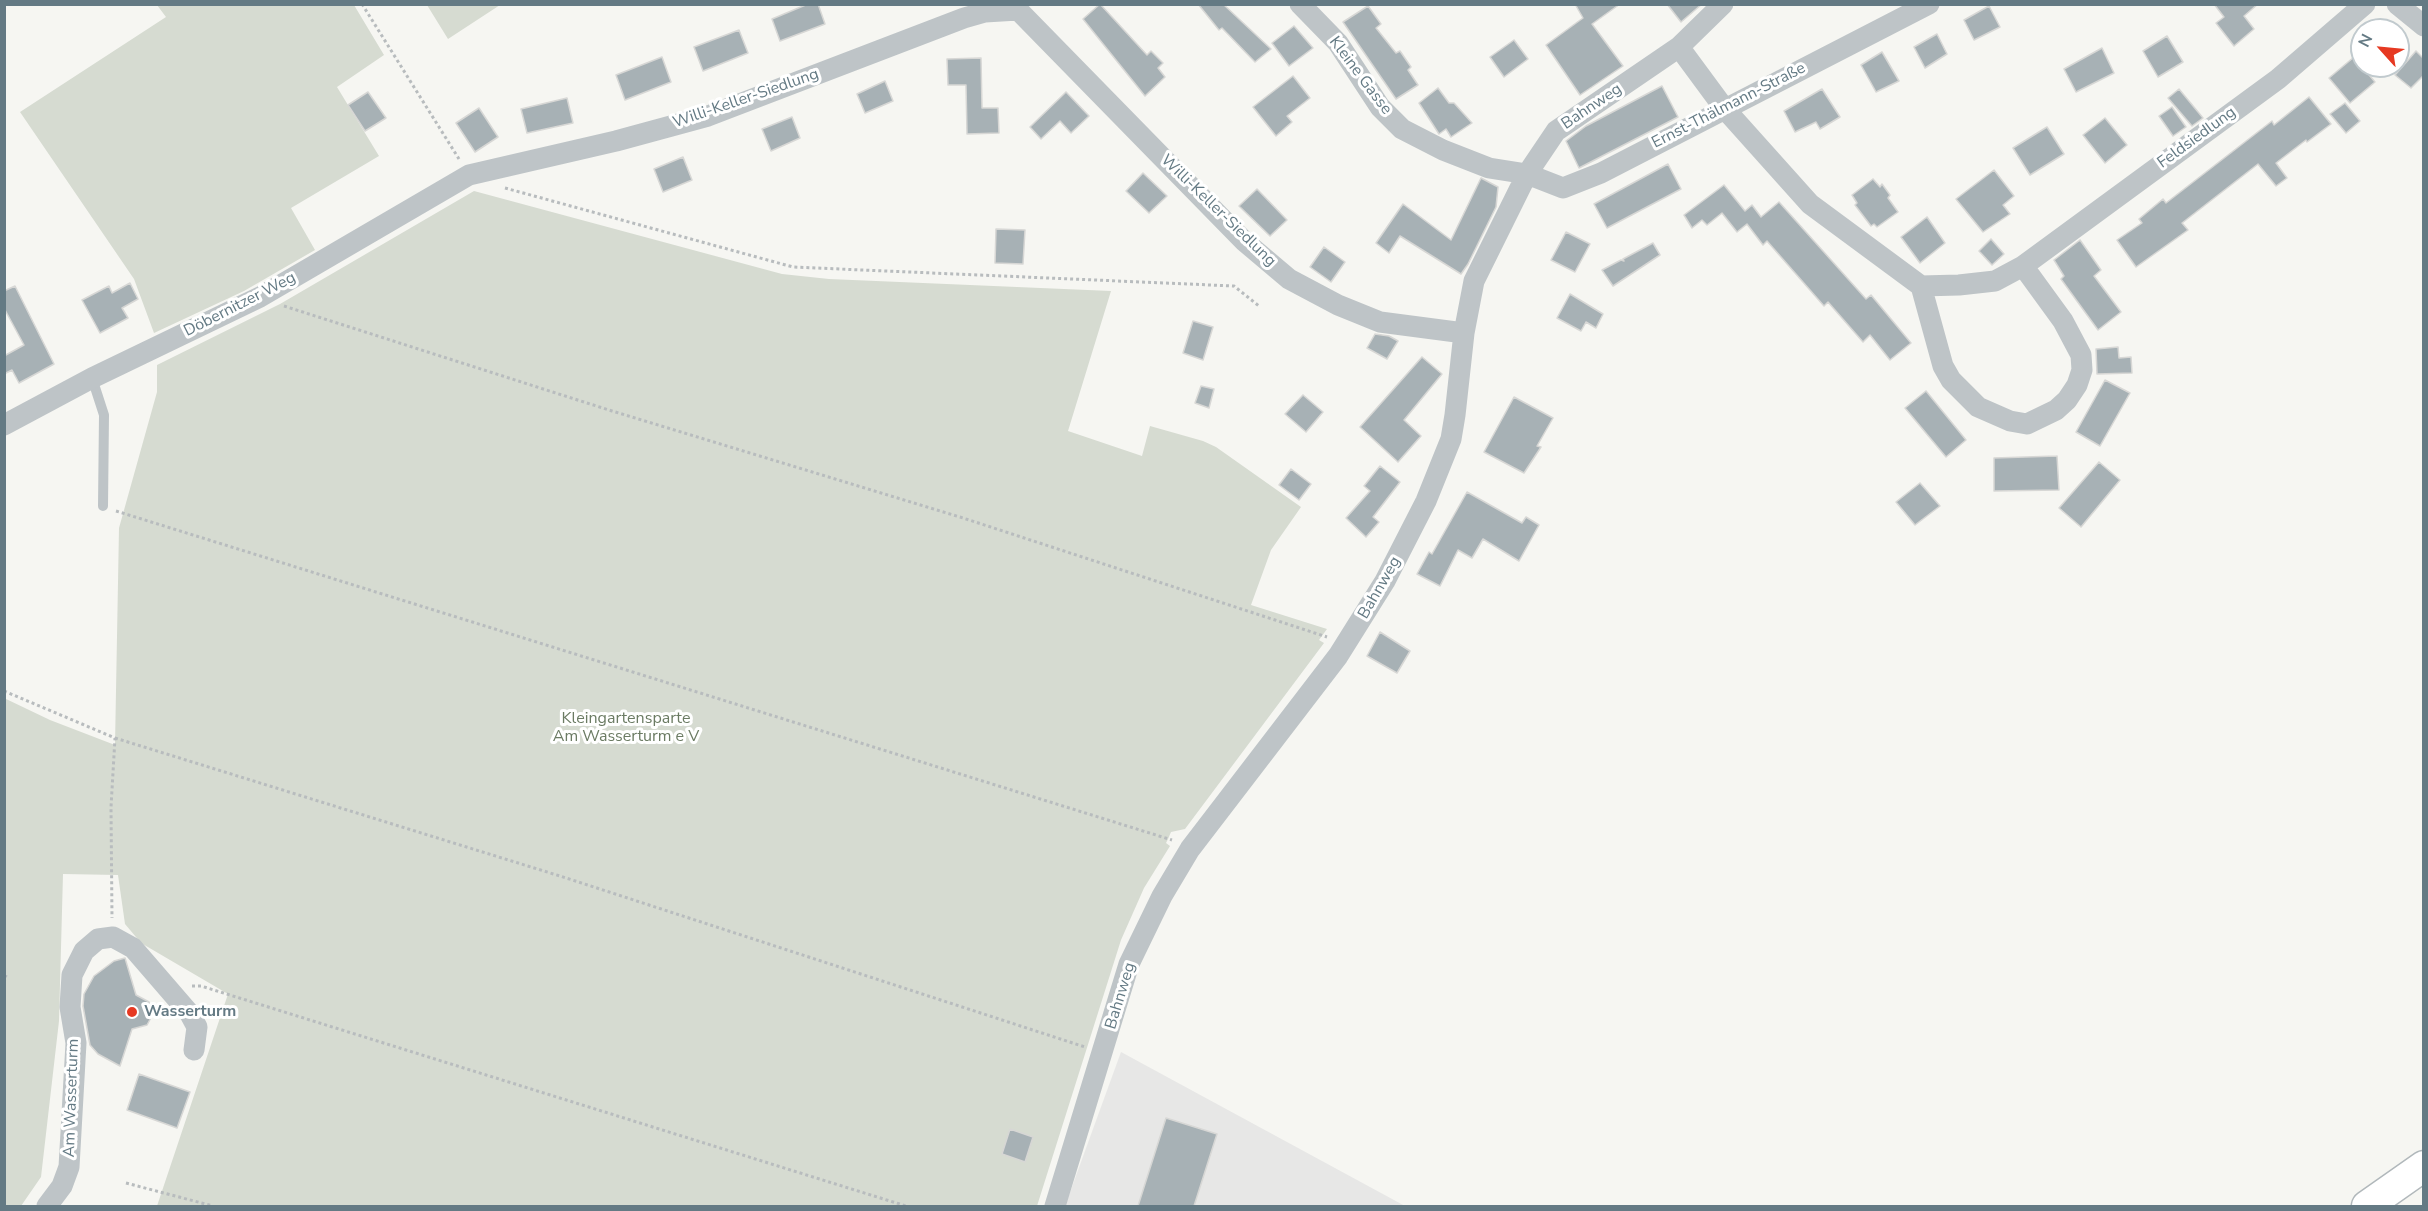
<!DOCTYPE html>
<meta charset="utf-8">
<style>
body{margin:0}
#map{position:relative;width:2428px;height:1211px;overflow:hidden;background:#f6f6f2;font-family:"Nunito Sans",sans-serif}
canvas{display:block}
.frame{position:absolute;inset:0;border:6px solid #647a84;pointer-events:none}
.north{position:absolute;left:2350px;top:18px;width:60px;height:60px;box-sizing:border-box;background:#fff;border:2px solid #c1cace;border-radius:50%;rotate:297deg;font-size:16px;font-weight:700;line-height:24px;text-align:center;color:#647a84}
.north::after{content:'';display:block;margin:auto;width:21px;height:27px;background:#e63922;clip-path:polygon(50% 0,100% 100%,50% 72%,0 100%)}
</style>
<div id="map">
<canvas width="2428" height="1211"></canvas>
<div class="frame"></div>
<div class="north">N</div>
</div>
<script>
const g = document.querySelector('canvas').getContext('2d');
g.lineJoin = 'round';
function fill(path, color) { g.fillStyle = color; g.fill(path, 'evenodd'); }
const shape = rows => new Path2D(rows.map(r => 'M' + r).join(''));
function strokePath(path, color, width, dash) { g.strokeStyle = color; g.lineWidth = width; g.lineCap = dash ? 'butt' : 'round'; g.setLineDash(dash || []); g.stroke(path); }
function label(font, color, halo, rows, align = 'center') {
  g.font = font + ' "Nunito Sans",sans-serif'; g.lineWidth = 6; g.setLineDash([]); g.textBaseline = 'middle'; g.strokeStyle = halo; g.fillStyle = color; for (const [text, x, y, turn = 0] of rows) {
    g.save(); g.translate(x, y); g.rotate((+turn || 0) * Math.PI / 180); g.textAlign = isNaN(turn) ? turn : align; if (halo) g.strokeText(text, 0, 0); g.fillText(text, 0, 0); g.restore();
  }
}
const built = shape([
 [1121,1052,1405,1206,1065,1206]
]);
const green = shape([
 [157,5,354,5,384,55,337,87,379,156,291,208,315,250,244,291,154,333,134,279,20,112,166,17],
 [427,5,500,5,448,39],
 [474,191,782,274,829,279,1111,291,1068,431,1142,456,1150,426,1203,441,1216,447,1301,507,1271,550,1251,605,1327,629,1319,640,1324,643,1185,829,1171,832,1168,839,1166,843,1170,846,1144,888,1121,940,1037,1206,157,1206,228,994,141,943,125,924,118,875,63,874,59,1021,41,1177,21,1206,5,1206,4,698,50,720,115,745,119,528,157,392,157,365,280,304]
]);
const building = shape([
 [808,4,818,4,825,24,780,41,772,19,808,4],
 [1100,4,1147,55,1151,51,1163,63,1158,68,1165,77,1145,96,1083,19,1100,4],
 [1198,4,1223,4,1271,49,1255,62,1222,28,1219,30,1198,4],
 [1575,4,1620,4,1592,24,1623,66,1580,95,1546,45,1583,18,1575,4],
 [1667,4,1702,4,1681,22,1667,4],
 [2214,4,2258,4,2244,16,2254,29,2234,46,2216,23,2224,17,2214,4],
 [1368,6,1381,24,1376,28,1396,53,1400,51,1411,67,1408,70,1418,85,1396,99,1343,22,1368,6],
 [1989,6,2000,27,1974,40,1964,20,1989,6],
 [1294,26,1313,48,1289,66,1272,43,1294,26],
 [739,30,748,53,703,71,694,47,739,30],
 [1937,34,1947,54,1925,68,1914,47,1937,34],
 [2167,36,2183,62,2158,77,2143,51,2167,36],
 [1514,40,1528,59,1504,77,1490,57,1514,40],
 [2102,48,2114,73,2076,92,2064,69,2102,48],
 [2416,51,2424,59,2424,75,2411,88,2395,75,2416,51],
 [1882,52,1899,81,1876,92,1861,65,1882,52],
 [662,57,671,82,625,100,616,75,662,57],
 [2354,57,2375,82,2350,103,2329,78,2354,57],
 [981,58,982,108,998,108,999,133,967,134,966,85,948,85,947,59,981,58],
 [1293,76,1310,98,1287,116,1292,122,1276,136,1253,107,1293,76],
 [885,81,893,101,865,113,857,94,885,81],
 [1662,86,1678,117,1579,168,1566,141,1586,126,1662,86],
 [1438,88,1449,103,1454,103,1472,123,1451,137,1446,129,1439,134,1419,103,1438,88],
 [1822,89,1840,117,1820,129,1816,122,1795,132,1784,111,1822,89],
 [2179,89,2203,118,2192,126,2168,98,2179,89],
 [368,92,386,118,365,131,348,105,368,92],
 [1066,92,1089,116,1071,133,1060,121,1041,139,1030,127,1066,92],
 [2309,97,2331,124,2307,142,2306,140,2276,163,2287,178,2276,186,2258,164,2182,223,2188,230,2136,267,2117,240,2142,223,2139,219,2163,199,2166,203,2272,121,2274,125,2309,97],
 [567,98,573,123,527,133,521,109,567,98],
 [2345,103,2360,121,2346,133,2330,114,2345,103],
 [2172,107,2186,127,2173,136,2159,116,2172,107],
 [479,108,498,137,475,152,456,123,479,108],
 [792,117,800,138,771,151,762,129,792,117],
 [2105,118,2127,145,2105,163,2083,135,2105,118],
 [2047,127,2064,154,2030,175,2013,148,2047,127],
 [683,157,692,180,663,192,654,169,683,157],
 [1668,164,1681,189,1607,228,1594,204,1668,164],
 [1994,170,2014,196,2003,205,2010,214,1983,232,1956,199,1994,170],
 [1143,173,1167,196,1149,213,1126,191,1143,173],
 [1481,178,1498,187,1496,207,1468,264,1461,274,1400,236,1389,253,1376,243,1403,204,1451,240,1481,178],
 [1873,179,1880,187,1882,184,1890,195,1888,198,1898,212,1877,227,1874,224,1871,226,1855,205,1857,203,1852,195,1873,179],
 [1724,185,1745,211,1752,205,1761,217,1779,202,1866,299,1871,295,1911,343,1890,360,1870,335,1863,342,1828,302,1824,306,1767,241,1763,245,1747,224,1737,232,1722,213,1707,225,1702,220,1692,228,1684,215,1724,185],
 [1257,189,1287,220,1270,236,1239,206,1257,189],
 [1927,217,1945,243,1920,263,1901,237,1927,217],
 [996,229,1025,230,1023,264,995,263,996,229],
 [1566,232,1590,244,1575,272,1551,260,1566,232],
 [1991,239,2004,254,1992,265,1979,251,1991,239],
 [2080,240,2101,270,2094,276,2121,312,2098,330,2061,279,2064,276,2054,260,2080,240],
 [1653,243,1660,255,1613,286,1602,270,1621,260,1624,261,1623,259,1653,243],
 [1324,247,1345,262,1331,282,1310,267,1324,247],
 [130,283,138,299,122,308,128,318,100,333,82,300,109,286,112,293,130,283],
 [15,286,54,364,19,383,12,370,4,374,4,356,24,345,4,308,4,291,15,286],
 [1570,294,1603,314,1596,328,1586,322,1581,331,1557,318,1570,294],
 [1193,321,1213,327,1203,360,1183,353,1193,321],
 [1375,334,1389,336,1398,341,1387,359,1367,348,1375,334],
 [2118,347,2119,358,2131,357,2132,373,2097,374,2096,349,2118,347],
 [1422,357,1442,374,1404,420,1421,436,1398,462,1360,427,1422,357],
 [2105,380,2130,393,2100,446,2076,432,2105,380],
 [1201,386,1214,389,1209,408,1195,403,1201,386],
 [1926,391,1966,440,1946,457,1905,408,1926,391],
 [1303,395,1323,412,1306,432,1285,414,1303,395],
 [1514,397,1553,418,1537,446,1541,447,1524,473,1484,452,1514,397],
 [2057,456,2059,490,1994,491,1994,458,2057,456],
 [2099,462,2120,480,2081,527,2059,508,2099,462],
 [1380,466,1400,482,1373,517,1379,522,1366,537,1346,518,1370,491,1364,486,1380,466],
 [1291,469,1311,484,1299,500,1279,485,1291,469],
 [1920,483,1940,506,1915,525,1896,502,1920,483],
 [1467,492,1522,523,1526,517,1539,525,1519,561,1483,539,1472,558,1458,550,1440,586,1417,574,1429,552,1432,554,1467,492],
 [1380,632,1410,651,1397,673,1367,656,1380,632],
 [125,958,136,995,149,1002,153,1014,147,1025,132,1029,120,1066,98,1054,90,1045,83,1006,84,994,94,976,114,961,125,958],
 [139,1074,190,1092,177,1128,127,1110,139,1074],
 [1166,1118,1217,1134,1194,1206,1138,1206,1166,1118],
 [1010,1129,1033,1137,1025,1162,1002,1154,1010,1129]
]);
const path = shape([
 [362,4,459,159],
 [505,188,793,267,1234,286,1259,306],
 [284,306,612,411,960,517,1327,637],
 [116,511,1172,840],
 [4,691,115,738,111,807,112,918],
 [115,738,560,876,1085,1047],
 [4,983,6,975],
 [192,986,201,986,906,1206],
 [126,1183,213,1206]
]);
const service = shape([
 [92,378,104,415,103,506]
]);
const minor = shape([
 [1300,4,1338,43,1380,107,1402,129,1443,150,1489,168,1527,174,1563,188,1601,173,1929,4],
 [2397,4,2424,26],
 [1679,47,1724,108,1810,204,1921,286,1959,285,1995,281,2023,266,2278,79,2365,4],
 [1921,286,1943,366,1951,380,1978,407,2010,421,2027,424,2056,410,2067,400,2077,385,2082,370,2081,355,2063,321,2023,266],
 [4,425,92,378,260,297,469,175,616,141,708,116,964,18,985,12,1018,10,1244,241,1289,279,1338,305,1380,322,1464,333],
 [47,1206,62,1186,69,1167,76,1043,70,1007,72,975,84,951,98,939,113,937,133,948,190,1014,197,1027,194,1050],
 [1055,1206,1129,964,1162,896,1190,849,1338,656,1385,581,1426,501,1451,439,1455,415,1464,333,1474,281,1527,174,1556,131,1679,47,1723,4]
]);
const secondary = shape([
 [2367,1206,2424,1166]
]);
const markers = [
 [132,1012,6,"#e63922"]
];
const streetNames = [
 ["Kleine Gasse",1360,76,53],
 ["Willi-Keller-Siedlung",746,99,-19],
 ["Ernst-Thälmann-Straße",1729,106,-27],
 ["Bahnweg",1592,107,-34],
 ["Feldsiedlung",2197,138,-36],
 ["Willi-Keller-Siedlung",1218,211,44],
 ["Döbernitzer Weg",240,305,-27],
 ["Bahnweg",1380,588,-60],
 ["Bahnweg",1121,996,-73],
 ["Am Wasserturm",72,1098,-88]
];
const parkNames = [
 ["Kleingartensparte",626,719],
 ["Am Wasserturm e V",626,737]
];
const poiNames = [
 ["Wasserturm",144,1012]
];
fill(built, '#e7e7e6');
fill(green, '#d6dbd1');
fill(building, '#a7b1b5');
strokePath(building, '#d7d7d5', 1.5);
strokePath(secondary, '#b1b8bb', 33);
strokePath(path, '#b8bcbe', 3, [3, 3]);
strokePath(service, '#bec4c7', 10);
strokePath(minor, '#bec4c7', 21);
strokePath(secondary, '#fff', 30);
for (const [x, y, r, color] of markers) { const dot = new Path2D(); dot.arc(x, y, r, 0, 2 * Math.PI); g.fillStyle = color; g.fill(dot); strokePath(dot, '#fff', 2); }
label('16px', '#647a84', '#fff', streetNames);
label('16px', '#6b7b63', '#fff', parkNames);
label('bold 16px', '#647a84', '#fff', poiNames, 'left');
</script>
